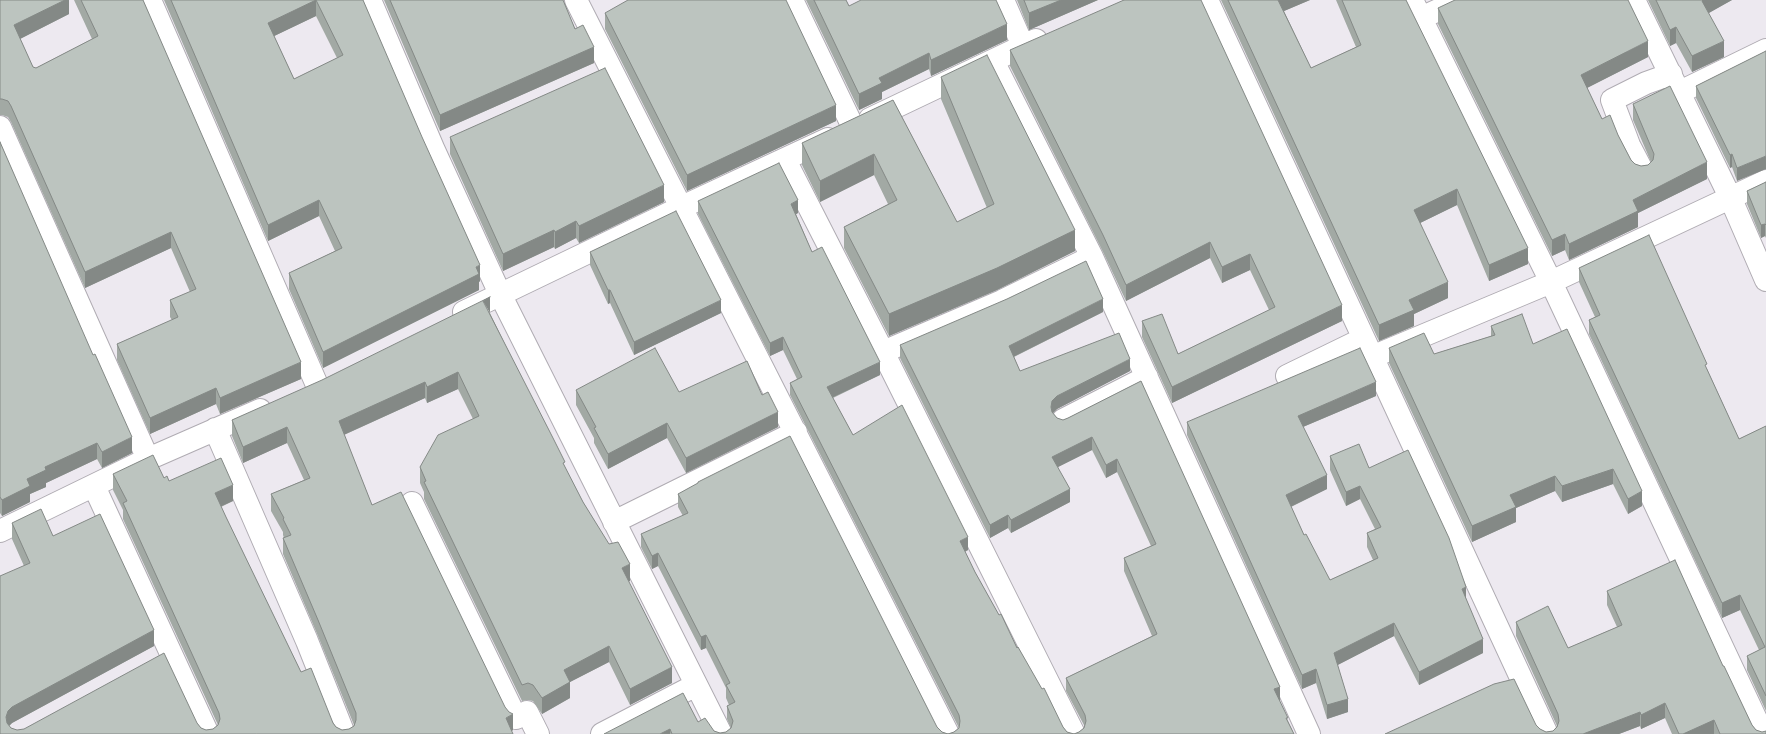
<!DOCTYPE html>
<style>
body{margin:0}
canvas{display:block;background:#ede9f0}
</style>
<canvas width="1766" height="734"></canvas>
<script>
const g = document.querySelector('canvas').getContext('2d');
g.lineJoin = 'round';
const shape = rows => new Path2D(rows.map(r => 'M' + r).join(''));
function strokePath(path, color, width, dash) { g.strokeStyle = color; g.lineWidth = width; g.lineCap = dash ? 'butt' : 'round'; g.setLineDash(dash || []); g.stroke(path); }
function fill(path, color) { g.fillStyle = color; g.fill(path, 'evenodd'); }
const minor = shape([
 [150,0,317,385],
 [370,0,433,148,500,294,721,734],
 [576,0,948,734],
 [792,0,853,127],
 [1003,0,1023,46],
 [1207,0,1547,734],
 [1412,0,1551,282,1763,734],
 [1634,0,1730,197,1766,280],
 [1421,18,1460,0],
 [993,61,1092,257,1309,734],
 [1678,93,1766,50],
 [870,119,1036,40],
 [0,127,148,459],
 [785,160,883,352,1074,734],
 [1642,170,1629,145,1612,100,1646,83,1671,74],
 [464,312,682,207,828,139],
 [883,352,1002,301,1092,257],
 [1372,357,1551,282,1766,181],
 [1287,376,1363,339],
 [1063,420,1147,377],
 [215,429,307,641,344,734],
 [94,486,208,734],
 [412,503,516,718,527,712,538,734],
 [614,522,796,432],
 [0,531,148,459,260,410],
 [602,734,696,685]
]);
const wall = shape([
 [0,0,69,0,69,14,20,39,33,67,36,68,92,39,74,0,143,0,301,379,220,414,216,404,150,434,117,360,117,344,172,320,170,317,170,300,190,292,171,248,85,288,11,122,8,117,2,115,0,115],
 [164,0,363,0,480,281,479,282,479,290,323,368,289,289,289,273,335,251,319,216,268,241],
 [316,16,337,58,294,79,274,36],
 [384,0,563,0,575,29,594,63,440,131],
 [806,0,846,0,849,6,1007,40,931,76,929,69,882,92,882,99,859,110],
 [1017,0,1098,0,1029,30],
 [1221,0,1310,0,1284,11,1311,68,1356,47,1336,0,1406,0,1528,264,1489,281,1457,205,1420,223,1448,298,1414,314,1414,326,1379,341],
 [1648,0,1732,0,1708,13,1724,57,1692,72,1676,43,1670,46],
 [1438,8,1648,57,1587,88,1602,119,1618,135,1631,160,1635,164,1641,166,1648,165,1651,162,1633,120,1633,104,1707,179,1638,213,1638,227,1569,260,1565,250,1552,256,1438,24],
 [605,13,836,121,687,191,605,29],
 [1010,50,1342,321,1172,403,1142,337,1142,321,1178,354,1269,310,1250,270,1222,283,1210,258,1126,301,1103,252,1010,66],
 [1766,51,1737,181,1732,167,1730,168,1696,98,1696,86],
 [941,77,1075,251,997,290,889,336,844,248,844,227,888,204,874,175,820,202,802,165,802,143,893,100,957,222,987,208,941,99],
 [450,137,664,202,579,243,576,238,555,249,554,247,503,271,450,154],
 [0,142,132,453,102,468,97,459,46,483,46,487,30,494,30,502,2,516,0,513],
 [1766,182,1766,238,1765,236,1761,238,1747,204,1747,191],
 [698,201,798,213,796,214,812,252,880,375,833,398,853,435,968,550,965,552,975,572,999,615,1063,727,1067,732,1074,734,1079,732,1084,728,1085,727,1066,691,1066,678,1152,636,1124,571,1124,558,1151,546,1117,472,1106,478,1092,450,1058,467,1070,502,1011,533,1008,528,990,538,900,358,900,345,1103,312,1014,357,1020,371,1130,371,1057,409,1053,413,1057,418,1063,420,1068,418,1141,381,1280,700,1279,700,1288,721,1294,734,604,734,698,722,714,731,720,733,726,732,731,728,727,719,727,706,729,705,726,698,726,688,706,648,701,650,658,566,652,569,641,547,641,534,683,516,678,507,678,494,698,484,698,482,942,732,948,734,954,732,959,728,790,395,790,383,797,379,783,350,770,356,698,214],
 [590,252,721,313,634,355,610,303,608,304,590,265],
 [1579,268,1707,369,1739,439,1766,426,1766,711,1747,670,1747,656,1759,650,1740,610,1722,618,1589,334,1589,320,1595,317,1579,282],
 [490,313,565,467,583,502,630,581,628,581,672,683,630,705,609,662,570,682,570,698,542,714,533,701,528,700,522,701,424,499,424,492,420,483,420,467,473,419,458,389,427,403,425,398,344,435,372,505,513,730,512,731,0,734,24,566,12,539,12,523,53,536,154,646,12,723,9,726,11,728,17,730,197,723,201,728,206,730,213,729,218,725,123,519,123,510,113,490,113,474,164,478,169,481,233,501,221,507,301,672,336,727,342,730,349,729,354,726,354,725,318,636,283,554,283,538,284,538,283,535,283,532,271,511,271,494,304,480,287,443,243,463,232,436,232,420],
 [1491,326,1533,344,1642,506,1628,514,1613,484,1562,502,1555,491,1516,508,1516,522,1472,542,1389,363,1389,348,1434,354,1491,336],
 [576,390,679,392,762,395,778,427,686,473,667,438,608,469,594,443,594,438,576,405],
 [1376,396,1303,427,1327,489,1291,507,1304,535,1330,580,1373,560,1367,547,1367,533,1375,529,1360,499,1346,506,1330,470,1330,456,1369,468,1466,598,1483,653,1419,685,1394,636,1337,665,1348,712,1327,719,1316,683,1302,689,1187,435,1187,422],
 [1607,591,1723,666,1752,725,1756,730,1766,734,1672,734,1665,718,1641,729,1640,726,1619,734,1385,734,1536,725,1540,729,1546,732,1553,731,1557,726,1516,636,1516,622,1568,648,1617,627,1607,605]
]);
const shadedWall = shape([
 [65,0,69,0,69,14,14,42,14,25],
 [316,0,316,16,268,39,268,23],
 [1061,0,1098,0,1029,30,1029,13],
 [1277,0,1310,0,1277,14],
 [1703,0,1732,0,1702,17,1702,1],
 [1007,24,1007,40,931,76,931,60],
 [1676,27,1676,43,1670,46,1670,30],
 [1648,41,1648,57,1581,91,1581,75],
 [1724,41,1724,57,1692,72,1692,56],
 [594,47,594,63,440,131,440,115],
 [929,53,929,69,882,92,882,99,859,110,859,94,879,78],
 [836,105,836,121,687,191,687,175],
 [874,154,874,175,820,202,820,181],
 [1732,154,1732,167,1730,168,1730,155],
 [1766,156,1766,169,1737,181,1737,168],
 [1707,162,1707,179,1638,213,1638,227,1569,260,1569,244,1633,200],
 [664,185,664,202,579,243,579,226],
 [1457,189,1457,205,1414,226,1414,210],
 [319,200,319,216,268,241,268,225],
 [798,200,798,213,791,217,791,204],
 [576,221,576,238,555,249,555,232],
 [1765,224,1765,236,1761,238,1761,225],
 [554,230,554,247,503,271,503,254],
 [1075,230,1075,251,997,290,889,336,889,314],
 [171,232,171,248,85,288,85,272],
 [1565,234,1565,250,1552,256,1552,240],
 [1210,242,1210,258,1126,301,1126,285],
 [1528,248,1528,264,1489,281,1489,265],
 [1250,254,1250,270,1222,283,1222,267],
 [480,265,480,281,479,282,479,290,323,368,323,352],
 [1448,282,1448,298,1414,314,1414,326,1379,341,1379,325,1409,300],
 [608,290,610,290,610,303,608,304],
 [490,297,490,313,483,301],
 [1103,299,1103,312,1009,359,1009,346],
 [721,300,721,313,634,355,634,342],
 [1342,305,1342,321,1172,403,1172,387],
 [783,337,783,350,770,356,770,343],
 [1130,359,1130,371,1057,409,1052,414,1051,407,1052,401,1057,396],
 [301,362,301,379,220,414,220,398],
 [880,362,880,375,827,400,827,387],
 [458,372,458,389,427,403,427,387],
 [425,382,425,398,339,437,339,421],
 [1376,382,1376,396,1298,429,1298,416],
 [216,388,216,404,150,434,150,418],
 [778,412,778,427,686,473,686,458],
 [667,423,667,438,608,469,608,454],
 [287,427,287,443,243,463,243,447],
 [132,437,132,453,102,468,102,452],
 [1092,437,1092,450,1052,470,1052,457],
 [97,443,97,459,46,483,46,487,30,494,30,502,2,516,2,500,27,479,45,467],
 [1117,459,1117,472,1106,478,1106,465],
 [1613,469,1613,484,1562,502,1562,486],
 [1327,475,1327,489,1286,509,1286,495],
 [1555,476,1555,491,1516,508,1516,522,1472,542,1472,526,1510,495],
 [233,485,233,501,215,509,215,493],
 [1360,486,1360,499,1346,506,1346,492],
 [1070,489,1070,502,1011,533,1011,520],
 [1642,491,1642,506,1628,514,1628,499],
 [1008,515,1008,528,990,538,990,525],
 [968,537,968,550,960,554,960,541],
 [658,553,658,566,652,569,652,556],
 [630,564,630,581,622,585,622,568],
 [1466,587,1466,601,1462,589],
 [1740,595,1740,610,1722,618,1722,603],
 [1394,623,1394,636,1334,667,1334,653],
 [154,630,154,646,12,723,8,727,6,717,8,711,12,707],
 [706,635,706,648,701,650,701,637],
 [1483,639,1483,653,1419,685,1419,672],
 [609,646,609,662,570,682,570,698,542,714,542,698,564,670],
 [672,667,672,683,630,705,630,689],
 [1316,669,1316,683,1302,689,1302,675],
 [1280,687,1280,700,1274,702,1274,689],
 [1348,699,1348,712,1327,719,1327,705],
 [1665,703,1665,718,1641,729,1641,715],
 [1640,712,1640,726,1619,734,1583,734],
 [513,714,513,730,506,734,506,718],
 [1714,720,1714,734,1683,734],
 [670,729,670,734,660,734]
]);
const building = shape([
 [0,0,65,0,14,25,33,67,36,68,98,36,81,0,143,0,301,362,220,398,216,388,150,418,117,344,178,317,170,300,196,289,171,232,85,272,11,106,8,101,2,99,0,99,0,0],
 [171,0,363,0,422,137,480,265,476,267,479,274,323,352,289,273,342,248,319,200,268,225,171,0],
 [316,0,343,55,294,79,268,23,316,0],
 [390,0,563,0,575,29,583,25,594,47,440,115,390,0],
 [628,0,786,0,836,105,687,175,605,13,628,0],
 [814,0,846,0,849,6,861,0,996,0,1007,24,931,60,929,53,879,78,882,83,859,94,814,0],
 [1024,0,1061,0,1029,13,1024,0],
 [1124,0,1201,0,1342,305,1172,387,1142,321,1162,314,1178,354,1275,307,1250,254,1222,267,1210,242,1126,285,1103,235,1010,50,1124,0],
 [1228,0,1278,0,1311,68,1361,45,1342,0,1406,0,1528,248,1489,265,1457,189,1414,210,1448,282,1409,300,1414,310,1379,325,1228,0],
 [1455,0,1628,0,1648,41,1581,75,1602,119,1610,115,1618,135,1631,160,1635,164,1641,166,1648,165,1653,160,1654,154,1633,104,1670,86,1707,162,1633,200,1638,211,1569,244,1565,234,1552,240,1438,8,1455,0],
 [1656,0,1703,0,1702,1,1724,41,1692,56,1676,27,1670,30,1656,0],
 [1766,51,1766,156,1737,168,1732,154,1730,155,1696,86,1766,51],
 [987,55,1075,230,997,268,889,314,844,227,897,200,874,154,820,181,802,143,893,100,957,222,994,204,941,77,987,55],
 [605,68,664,185,579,226,576,221,555,232,554,230,503,254,450,137,605,68],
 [0,142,93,355,95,354,132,437,102,452,97,443,45,467,46,470,27,479,30,486,2,500,0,497,0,142],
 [779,163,798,200,791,204,812,252,822,247,880,362,827,387,853,435,902,405,968,537,960,541,975,572,999,615,1001,614,1017,648,1018,647,1042,689,1044,688,1063,727,1067,732,1074,734,1079,732,1084,728,1086,721,1085,715,1066,678,1157,634,1124,558,1156,544,1117,459,1106,465,1092,437,1052,457,1070,489,1011,520,1008,515,990,525,900,345,1007,299,1086,261,1103,299,1009,346,1020,371,1119,333,1130,359,1057,396,1052,401,1051,407,1052,412,1057,418,1063,420,1068,418,1141,381,1280,687,1274,689,1288,718,1286,718,1294,734,672,734,670,729,660,734,604,734,683,693,698,722,705,718,714,731,720,733,726,732,731,728,733,721,727,706,735,702,726,685,730,683,706,635,701,637,658,553,652,556,641,534,688,513,678,494,698,483,698,482,790,436,937,727,942,732,948,734,954,732,959,728,960,721,959,715,790,383,802,377,783,337,770,343,698,201,779,163],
 [1766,182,1766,225,1765,224,1761,225,1747,191,1766,182],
 [676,211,721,300,634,342,610,290,608,290,590,252,676,211],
 [1649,235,1707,364,1705,365,1739,439,1766,426,1766,696,1747,656,1765,647,1740,595,1722,603,1589,320,1600,315,1579,268,1649,235],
 [490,297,483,301,553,438,565,462,563,463,583,502,609,544,618,542,630,564,622,568,672,667,630,689,609,646,564,670,570,682,542,698,533,685,528,683,522,685,424,482,426,481,420,467,438,435,479,416,458,372,427,387,425,382,339,421,372,505,401,492,505,707,509,712,513,714,506,718,513,734,0,734,0,576,30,563,12,523,41,509,53,536,100,514,154,630,12,707,8,711,6,717,7,723,11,728,17,730,24,729,164,653,197,723,201,728,206,730,213,729,218,725,220,719,219,713,123,503,127,501,113,474,153,455,164,478,167,476,169,481,221,458,233,485,215,493,226,517,301,672,311,668,333,723,336,727,342,730,349,729,354,726,356,720,356,713,318,620,283,538,291,535,283,519,284,518,271,494,310,478,287,427,243,447,232,420,322,380,490,297],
 [1522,314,1533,344,1567,329,1642,491,1628,499,1613,469,1562,486,1555,476,1510,495,1516,507,1472,526,1389,348,1424,333,1434,354,1495,335,1491,326,1522,314],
 [655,348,679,392,747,361,762,395,768,392,778,412,686,458,667,423,608,454,594,428,596,427,576,390,655,348],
 [1360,348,1376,382,1298,416,1327,475,1286,495,1304,535,1306,534,1330,580,1378,558,1367,533,1381,527,1360,486,1346,492,1330,456,1359,444,1369,468,1408,450,1449,538,1466,587,1462,589,1483,639,1419,672,1394,623,1334,653,1348,699,1327,705,1316,669,1302,675,1187,422,1360,348],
 [1675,560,1723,666,1724,666,1752,725,1756,730,1762,732,1766,731,1766,734,1720,734,1714,720,1683,734,1679,734,1665,703,1641,715,1640,712,1583,734,1385,734,1494,684,1514,679,1536,725,1540,729,1546,732,1553,731,1557,727,1559,721,1558,714,1516,622,1548,606,1568,648,1622,625,1607,591,1675,560]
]);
strokePath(minor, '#b0acb3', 24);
strokePath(minor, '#fff', 22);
fill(wall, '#a2a9a4');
fill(shadedWall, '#848986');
fill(building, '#bcc4bf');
strokePath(building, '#848986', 1);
</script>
